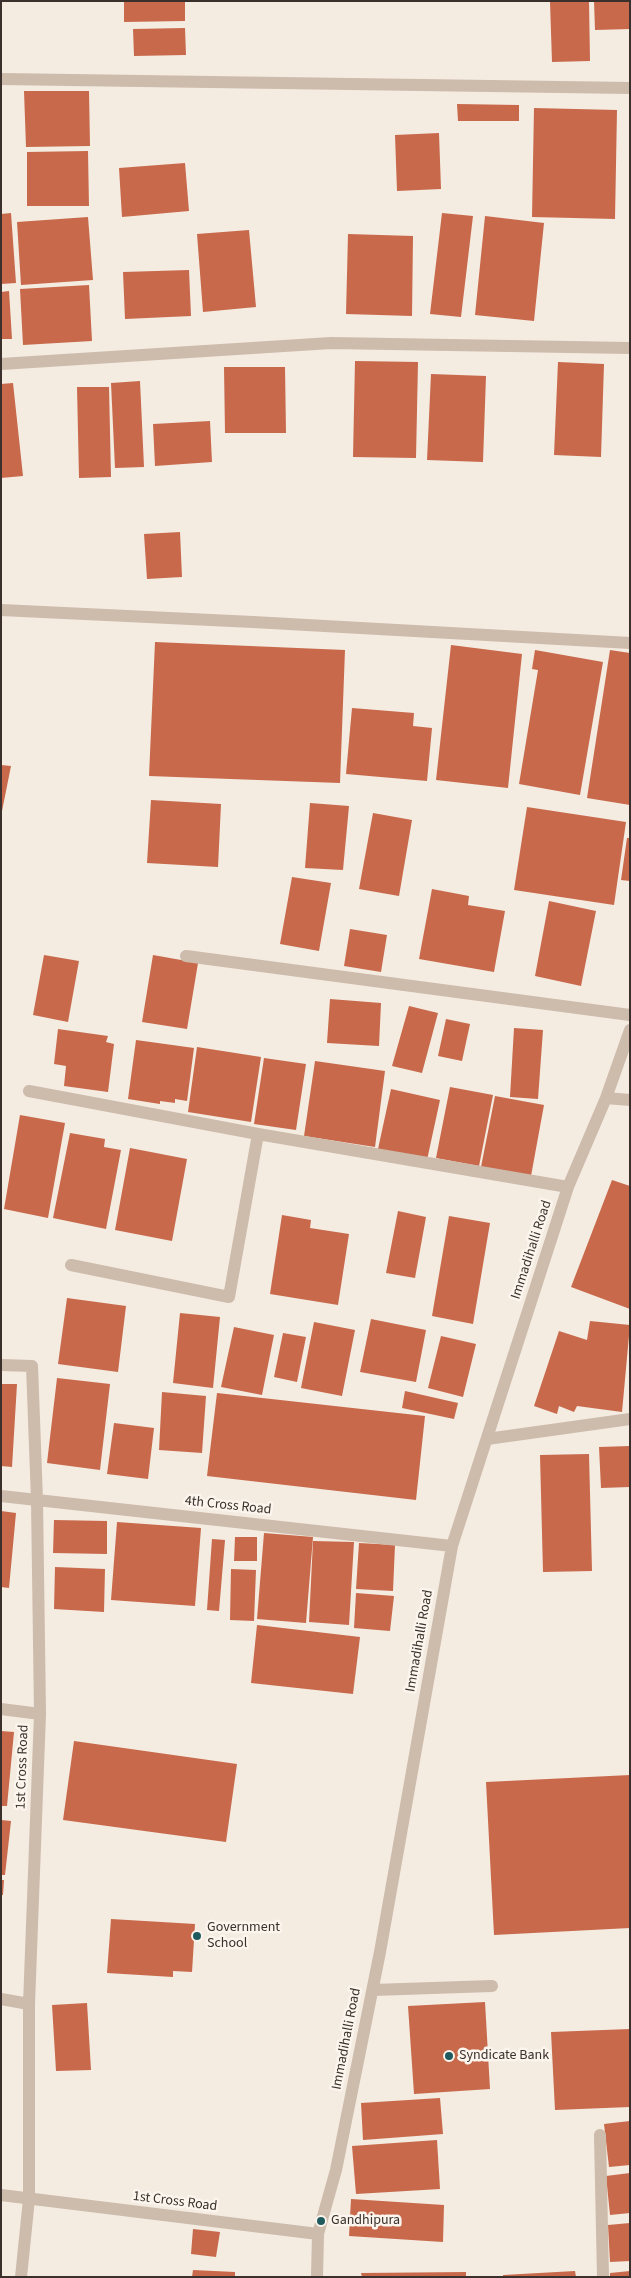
<!DOCTYPE html>
<style>
body{margin:0}
#map{position:relative;width:631px;height:2278px;overflow:hidden;background:#f4ebe1;font-family:"Source Sans 3",sans-serif}
canvas{display:block}
.frame{position:absolute;inset:0;border:2px solid #3b302b;pointer-events:none}
</style>
<div id="map">
<canvas width="631" height="2278"></canvas>
<div class="frame"></div>
</div>
<script>
const g = document.querySelector('canvas').getContext('2d');
g.lineJoin = 'round';
function fill(path, color) { g.fillStyle = color; g.fill(path, 'evenodd'); }
const shape = rows => new Path2D(rows.map(r => 'M' + r).join(''));
function strokePath(path, color, width, dash) { g.strokeStyle = color; g.lineWidth = width; g.lineCap = dash ? 'butt' : 'round'; g.setLineDash(dash || []); g.stroke(path); }
function label(font, color, halo, rows, align = 'center') {
  g.font = font + ' "Source Sans 3",sans-serif'; g.lineWidth = 5; g.setLineDash([]); g.textBaseline = 'middle'; g.strokeStyle = halo; g.fillStyle = color; for (const [text, x, y, turn = 0] of rows) {
    g.save(); g.translate(x, y); g.rotate((+turn || 0) * Math.PI / 180); g.textAlign = isNaN(turn) ? turn : align; if (halo) g.strokeText(text, 0, 0); g.fillText(text, 0, 0); g.restore();
  }
}
const building = shape([
 [124,1,185,1,185,21,124,22],
 [589,1,590,61,552,62,550,2],
 [594,1,629,1,630,29,595,30],
 [185,28,186,55,134,56,133,29],
 [24,91,89,91,90,146,26,147],
 [457,104,519,105,519,121,458,121],
 [534,108,617,110,615,219,532,217],
 [439,133,441,189,397,191,395,135],
 [88,151,89,206,27,206,27,152],
 [185,163,189,211,122,217,119,168],
 [11,213,16,283,1,284,1,214],
 [442,213,473,216,461,317,430,314],
 [485,216,544,223,534,321,475,315],
 [88,217,93,280,21,285,17,222],
 [249,230,256,307,203,312,197,234],
 [348,234,413,236,412,316,346,314],
 [189,270,191,316,125,319,123,272],
 [89,285,92,341,23,345,20,289],
 [9,291,12,339,1,339,1,292],
 [355,361,418,362,416,458,353,457],
 [558,362,604,364,601,457,554,455],
 [224,367,285,367,286,433,225,433],
 [431,374,486,376,483,462,427,460],
 [140,381,144,467,115,468,111,383],
 [13,383,23,476,1,478,1,384],
 [77,387,109,387,111,477,79,478],
 [210,421,212,462,155,466,153,424],
 [180,532,182,577,147,579,144,534],
 [155,642,345,650,340,783,149,776],
 [451,645,522,654,508,788,436,780],
 [535,650,603,662,580,795,519,784,538,670,532,669],
 [610,650,630,653,630,805,587,798],
 [352,708,414,713,413,726,432,728,427,781,346,774],
 [1,765,11,766,2,811,1,811],
 [151,800,221,804,218,867,147,863],
 [310,803,349,806,343,870,305,868],
 [527,807,626,822,614,905,514,890],
 [373,813,412,820,399,896,359,889],
 [627,838,630,838,630,881,621,880],
 [292,877,331,883,319,951,280,944],
 [432,889,469,896,468,905,505,911,494,972,419,959],
 [549,901,596,911,581,986,535,976],
 [350,929,387,935,381,972,344,966],
 [44,955,79,961,68,1022,33,1015],
 [153,955,198,963,187,1029,142,1022],
 [330,999,381,1003,379,1046,327,1043],
 [409,1006,438,1013,422,1073,392,1066],
 [446,1019,470,1024,462,1061,438,1056],
 [514,1028,543,1030,538,1099,510,1097],
 [58,1029,108,1036,106,1042,114,1044,108,1092,64,1086,66,1066,54,1064],
 [136,1040,194,1048,187,1101,175,1099,175,1103,160,1101,160,1104,128,1099],
 [197,1047,261,1057,251,1122,188,1112],
 [264,1058,306,1064,296,1130,254,1124],
 [315,1061,385,1071,375,1147,304,1136],
 [450,1087,493,1095,479,1166,436,1158],
 [391,1089,440,1100,427,1160,378,1149],
 [495,1096,544,1105,531,1176,481,1167],
 [20,1115,65,1123,48,1218,4,1209],
 [70,1133,105,1139,104,1147,121,1150,106,1229,53,1218],
 [130,1148,187,1159,172,1241,115,1230],
 [612,1180,630,1186,630,1309,571,1287],
 [398,1211,426,1217,415,1278,386,1273],
 [282,1215,311,1220,310,1228,349,1234,338,1305,270,1294],
 [449,1216,490,1223,473,1324,432,1316],
 [67,1298,126,1306,118,1372,58,1364],
 [180,1313,220,1317,213,1388,173,1383],
 [371,1319,426,1330,416,1382,360,1372],
 [590,1321,630,1325,622,1412,577,1406,574,1412,559,1406,557,1414,534,1406,559,1331,587,1340],
 [314,1322,355,1330,342,1396,301,1388],
 [234,1327,274,1335,262,1395,221,1387],
 [283,1333,306,1337,297,1382,274,1377],
 [441,1336,476,1344,463,1397,428,1388],
 [57,1378,110,1384,100,1470,47,1463],
 [1,1384,17,1384,12,1467,1,1466],
 [405,1391,458,1403,454,1419,402,1408],
 [162,1392,206,1396,202,1453,159,1450],
 [217,1393,425,1416,416,1500,207,1476],
 [114,1423,154,1428,148,1479,107,1474],
 [630,1446,630,1487,601,1488,599,1447],
 [589,1454,592,1571,543,1572,540,1455],
 [1,1511,16,1513,9,1588,1,1587],
 [54,1520,107,1521,107,1554,53,1553],
 [117,1522,201,1528,195,1606,111,1600],
 [264,1533,313,1537,306,1623,257,1619],
 [235,1537,257,1537,257,1561,234,1561],
 [212,1539,225,1540,219,1611,207,1610],
 [313,1541,354,1542,349,1625,309,1622],
 [359,1543,395,1545,393,1591,356,1589],
 [55,1567,105,1569,104,1612,54,1609],
 [231,1569,256,1570,254,1621,230,1620],
 [356,1593,394,1596,390,1631,354,1628],
 [257,1625,360,1637,353,1694,251,1683],
 [1,1731,14,1732,7,1806,1,1806],
 [74,1741,237,1764,226,1842,63,1820],
 [630,1775,630,1928,494,1935,486,1782],
 [1,1820,11,1821,5,1875,1,1875],
 [1,1880,4,1880,3,1895,1,1895],
 [111,1919,195,1924,192,1972,173,1971,173,1977,107,1973],
 [485,2002,490,2089,414,2094,408,2006],
 [87,2003,91,2070,56,2071,52,2005],
 [630,2029,630,2107,555,2110,551,2032],
 [440,2098,443,2134,363,2140,361,2103],
 [630,2121,630,2165,609,2167,604,2124],
 [437,2140,440,2189,356,2194,352,2146],
 [630,2173,630,2213,610,2215,606,2176],
 [351,2199,444,2205,443,2242,349,2236],
 [630,2223,630,2261,610,2262,608,2225],
 [193,2229,220,2232,216,2257,191,2254],
 [193,2270,235,2272,235,2277,192,2277],
 [575,2271,576,2277,503,2277,503,2275],
 [630,2271,630,2277,610,2277,610,2273],
 [466,2272,466,2277,362,2277,361,2273]
]);
const minor = shape([
 [1,79,630,88],
 [1,364,331,343,630,348],
 [1,610,253,622,630,643],
 [186,956,630,1015],
 [29,1091,258,1134,568,1187],
 [606,1098,630,1100],
 [71,1265,229,1297,258,1134],
 [1,1365,32,1366,37,1500,40,1714,29,2004,29,2199,21,2277],
 [487,1439,630,1419],
 [1,1496,452,1546],
 [1,1709,40,1714],
 [373,1990,492,1986],
 [1,1999,29,2004],
 [600,2135,603,2277],
 [1,2195,318,2234],
 [317,2277,318,2234,336,2170,380,1952,452,1546,568,1187,606,1098,630,1030]
]);
const markers = [
 [197,1936,5,"#1f5a5e"],
 [449,2056,5,"#1f5a5e"],
 [321,2221,5,"#1f5a5e"]
];
const streetNames = [
 ["Immadihalli Road",532,1250,-72],
 ["4th Cross Road",228,1506,6],
 ["Immadihalli Road",420,1641,-80],
 ["1st Cross Road",23,1767,-88],
 ["Immadihalli Road",347,2039,-79],
 ["1st Cross Road",175,2202,7]
];
const poiNames = [
 ["Government",207,1928],
 ["School",207,1944],
 ["Syndicate Bank",459,2056],
 ["Gandhipura",331,2221]
];
fill(building, '#c8694b');
strokePath(minor, '#cdbbac', 12);
for (const [x, y, r, color] of markers) { const dot = new Path2D(); dot.arc(x, y, r, 0, 2 * Math.PI); g.fillStyle = color; g.fill(dot); strokePath(dot, '#fbf5ee', 2); }
label('14px', '#3b302b', '#fbf5ee', streetNames);
label('14px', '#3b302b', '#fbf5ee', poiNames, 'left');
</script>
